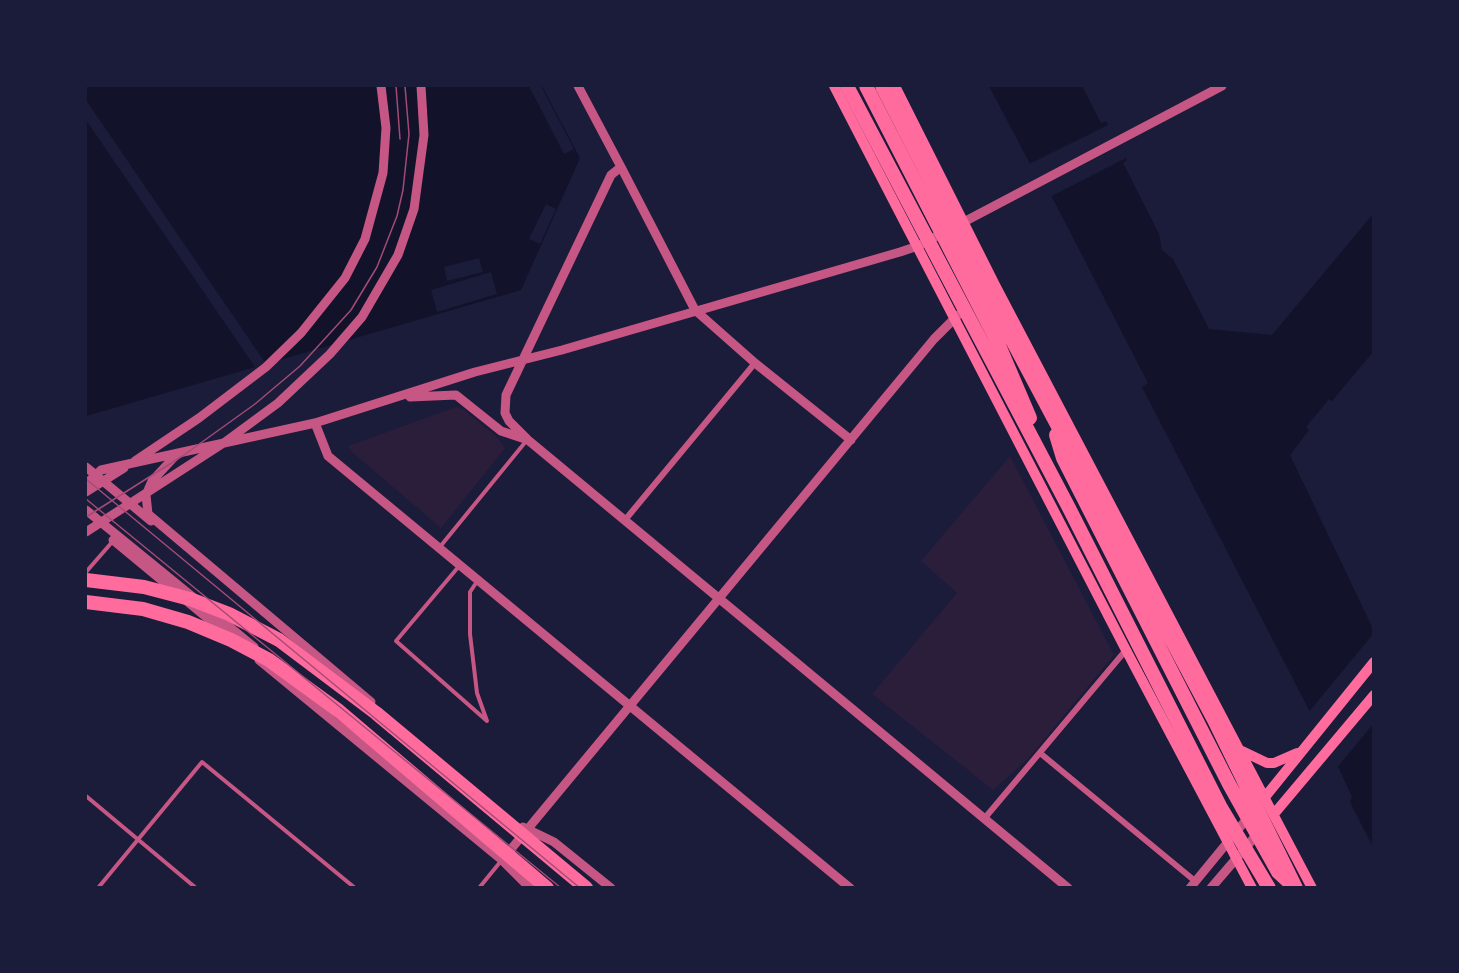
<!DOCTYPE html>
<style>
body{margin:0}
#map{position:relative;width:1459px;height:973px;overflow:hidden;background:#1b1b3a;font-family:Quicksand,sans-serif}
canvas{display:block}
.frame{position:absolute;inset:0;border:87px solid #1b1b3a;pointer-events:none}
</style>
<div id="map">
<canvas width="1459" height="973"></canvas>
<div class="frame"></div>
</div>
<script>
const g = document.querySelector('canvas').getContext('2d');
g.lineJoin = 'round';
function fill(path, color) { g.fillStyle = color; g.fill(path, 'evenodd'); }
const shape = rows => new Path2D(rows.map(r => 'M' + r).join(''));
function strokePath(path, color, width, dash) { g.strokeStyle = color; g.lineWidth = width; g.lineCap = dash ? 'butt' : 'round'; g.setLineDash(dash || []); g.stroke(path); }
const green = shape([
 [456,407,463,409,496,436,505,448,441,528,352,452,348,446],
 [1010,456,1114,655,1028,759,993,790,872,694,957,593,921,561]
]);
const water = shape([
 [86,86,542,86,580,158,521,290,86,416],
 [989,86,1082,86,1101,123,1106,121,1127,160,1123,163,1159,234,1162,250,1173,259,1209,329,1272,335,1373,214,1373,352,1332,401,1329,399,1306,427,1309,430,1290,455,1373,629,1373,847,1350,802,1352,797,1336,762,1142,387,1148,383,1051,195,1047,196]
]);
const pier = shape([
 [529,86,541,86,574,149,564,154],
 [86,100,266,364,255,367,86,120],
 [1110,124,1128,157,1046,199,1027,165],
 [546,204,556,209,540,244,529,239],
 [479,258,483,272,447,281,444,267],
 [491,272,497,294,437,312,431,290],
 [1373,634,1374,723,1335,770,1308,713]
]);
const service = shape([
 [439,548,527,440],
 [460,565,396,641,487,721,477,693,470,634,470,592,478,580],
 [86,572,113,541],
 [86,796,196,888],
 [98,888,202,762,355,888],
 [479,888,501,861]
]);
const minor = shape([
 [625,520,755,363],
 [1040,753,1195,881],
 [984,819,1126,650]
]);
const tertiary = shape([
 [578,86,621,167,611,175,506,395,505,413,509,421,528,440,1068,888],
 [621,167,695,310,755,363,851,440],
 [958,225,1222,86],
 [410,397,456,395,501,431,525,439],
 [315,423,328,456,850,888],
 [177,454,152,481,146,495,148,514,371,702],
 [135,461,199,418,266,367,301,333,345,278,365,239,383,173,386,128,381,86],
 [86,467,151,521],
 [86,484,101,470,315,423,475,372,562,350,900,252,918,246,946,231],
 [86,492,124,468],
 [86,510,194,598],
 [86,532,225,442,278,403,330,354,362,317,398,255,414,209,424,135,421,86],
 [113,540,229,636],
 [209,610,254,647],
 [259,660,502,860,530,888],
 [523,827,554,842,611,888],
 [502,860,934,339,958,315],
 [1190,888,1250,815],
 [1211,888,1259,832]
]);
const primary = shape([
 [834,86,1126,650,1252,888],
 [895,86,995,285,1312,888],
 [1242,751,1267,763,1274,763,1297,753],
 [1265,797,1374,662],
 [1274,814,1374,695]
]);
const motorway = shape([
 [847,86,1069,508,1220,806,1269,888],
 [866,86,998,343,1030,418],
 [882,86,1012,340,1214,720,1296,888],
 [1056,435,1063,458,1229,784,1278,872,1291,884],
 [86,580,144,587,190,599,229,614,279,640,376,713,586,888],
 [86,602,143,609,188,622,231,640,269,660,339,711,547,888]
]);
const tram = shape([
 [396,86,400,139],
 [86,479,580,888],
 [86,499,561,888],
 [86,517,184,455,255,404,300,366,351,310,377,267,397,216,403,190,409,134,405,86]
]);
fill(green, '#2a1e3b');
fill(water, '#12122b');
fill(pier, '#1b1b3a');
strokePath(service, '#c65784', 4);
strokePath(minor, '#c65784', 6);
strokePath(tertiary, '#c65784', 9);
strokePath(primary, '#ff6b9d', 10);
strokePath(motorway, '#ff6b9d', 14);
strokePath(tram, '#a44b75', 1.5);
</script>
